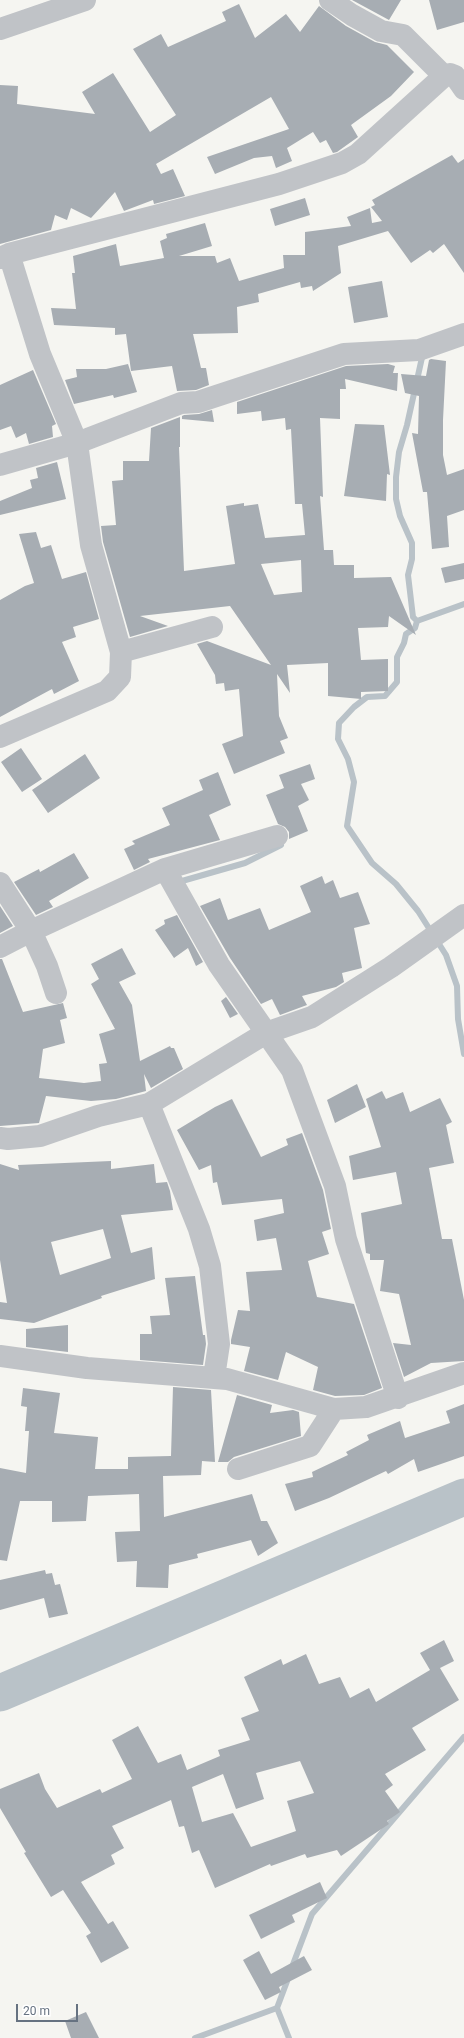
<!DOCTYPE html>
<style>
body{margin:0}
#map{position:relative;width:464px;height:2038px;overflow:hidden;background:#f5f5f1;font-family:Roboto,sans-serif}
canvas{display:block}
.scale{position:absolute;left:16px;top:2004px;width:62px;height:18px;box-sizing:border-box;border:2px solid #667281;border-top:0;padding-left:5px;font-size:12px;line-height:14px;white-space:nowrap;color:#667281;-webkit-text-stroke:3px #fff;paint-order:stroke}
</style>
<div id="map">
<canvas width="464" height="2038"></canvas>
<div class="scale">20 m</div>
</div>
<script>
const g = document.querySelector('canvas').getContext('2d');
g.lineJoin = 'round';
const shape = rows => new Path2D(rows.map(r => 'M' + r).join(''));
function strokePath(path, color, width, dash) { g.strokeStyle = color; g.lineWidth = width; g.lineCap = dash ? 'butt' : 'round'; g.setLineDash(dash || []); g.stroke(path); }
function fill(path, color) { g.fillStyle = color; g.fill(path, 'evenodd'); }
const stream = shape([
 [423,353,407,425,399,452,396,477,396,499,400,516,412,543,412,559,408,575,413,617,417,621,415,628,406,634,404,643,397,657,397,682,385,696,367,697,354,707,339,723,338,739,348,759,354,782,347,826,372,863,396,884,418,911,446,955,457,986,458,1019,464,1054],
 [417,621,464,604],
 [182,881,245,863,281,845],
 [292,1967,312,1914,464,1737],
 [195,2038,277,2008],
 [289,2038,277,2008,289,1976]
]);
const river = shape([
 [0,1693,464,1497]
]);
const building = shape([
 [352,0,401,0,389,20],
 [429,0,464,0,464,22,437,30],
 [239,4,255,38,286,14,300,32,319,6,346,26,375,42,387,45,414,72,391,96,351,125,358,137,337,152,333,153,326,140,320,143,313,132,287,148,292,161,276,168,272,156,254,158,215,174,207,157,289,129,271,97,156,164,161,174,173,169,185,196,154,204,153,200,124,211,115,192,91,218,71,208,67,220,55,215,51,230,0,244,0,85,18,86,17,104,95,114,82,92,113,73,150,132,176,115,133,49,161,34,168,47,226,21,222,12],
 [452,155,458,163,464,159,464,273,444,244,433,253,430,250,411,263,388,231,338,246,341,273,313,291,312,286,301,288,300,282,258,294,259,302,237,307,238,333,193,334,201,368,206,368,209,385,196,390,177,391,172,366,131,371,126,334,115,335,115,328,54,325,51,308,76,309,72,273,75,273,73,256,116,244,120,266,164,258,160,241,167,238,166,234,205,223,212,246,179,256,215,256,217,263,230,258,239,281,284,268,283,255,305,255,305,232,351,226,347,217,370,208,372,223,382,221,371,207,375,205,372,200],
 [305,198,310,215,275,226,270,209],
 [382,281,388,317,354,323,348,287],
 [431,359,446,361,443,420,443,455,447,475,464,469,464,510,447,516,449,547,432,549,427,492,423,492,412,433,418,434,419,396,405,393,401,374,426,376,429,360],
 [128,364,137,392,114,398,113,395,74,404,65,380,77,377,76,369,106,369],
 [388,364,395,366,393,373,398,373,397,391,345,379,346,389,340,389,340,419,320,418,323,497,320,496,324,550,333,550,334,565,354,565,354,578,391,577,416,635,389,616,388,627,358,628,361,660,388,659,388,691,361,692,361,699,328,696,328,663,287,665,290,693,277,674,279,716,288,738,280,741,285,753,234,774,222,744,243,736,239,689,225,691,224,683,216,684,215,675,197,644,207,641,271,665,230,606,140,616,168,626,130,637,103,542,101,526,116,525,112,481,123,480,123,461,149,461,151,428,180,417,180,447,179,447,184,571,235,564,226,506,244,503,244,506,258,504,265,538,305,535,302,504,295,504,291,429,286,430,285,418,262,421,261,411,237,414,237,402,346,366],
 [301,560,302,592,274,595,261,564],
 [33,370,56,424,52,426,53,437,29,444,26,433,16,438,11,426,0,430,0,385],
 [212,410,214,422,182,419,182,416,184,415,199,414],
 [355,424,384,425,390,475,387,474,386,501,344,496],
 [57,462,66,499,0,515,0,501,32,488,30,480,38,478,36,468],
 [36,532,41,548,51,545,62,579,86,572,99,619,73,627,76,637,62,642,79,681,54,694,52,689,0,717,0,600,25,586,34,583,19,534],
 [464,563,464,579,445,583,441,568],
 [21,748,42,779,22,792,1,762],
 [85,754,100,778,48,813,32,790],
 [310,764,315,779,301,784,309,800,298,806,308,831,289,839,289,832,285,827,278,824,266,795,284,788,279,775],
 [218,772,231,805,209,815,220,840,148,859,150,862,134,870,124,849,135,844,132,841,170,825,162,808,203,790,199,780],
 [74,853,89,878,49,901,53,907,36,915,14,882,39,869,40,872],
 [322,876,325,884,333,880,340,898,358,892,370,924,354,928,362,968,342,973,344,982,336,987,302,996,307,1005,280,1015,272,999,261,1004,230,958,200,906,220,898,228,920,260,908,269,930,311,912,300,886],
 [0,906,13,926,0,933],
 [177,915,203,962,196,966,188,948,174,958,155,930,165,924,164,920],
 [122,948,136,974,119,982,132,1005,140,1061,170,1046,171,1048,174,1048,183,1069,151,1088,144,1074,146,1091,116,1099,91,1101,46,1096,39,1123,0,1126,0,959,2,959,23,1012,63,1003,67,1018,60,1020,65,1043,43,1049,39,1078,84,1083,101,1081,99,1064,107,1063,99,1034,115,1029,91,984,99,979,91,964],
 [226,997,238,1014,230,1018,221,1001],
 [357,1084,366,1107,335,1123,327,1100],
 [382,1091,386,1099,403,1092,410,1112,440,1098,452,1122,446,1125,454,1163,429,1168,442,1239,452,1239,464,1300,464,1361,431,1363,404,1377,393,1343,411,1345,399,1294,380,1291,384,1260,370,1260,370,1254,366,1253,361,1213,402,1204,396,1172,353,1180,349,1156,381,1147,366,1099],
 [232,1099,261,1157,288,1145,286,1139,302,1133,323,1190,331,1229,322,1232,329,1254,308,1261,317,1297,354,1304,382,1388,364,1395,335,1396,313,1390,318,1367,286,1352,278,1380,244,1371,250,1347,231,1344,231,1340,238,1310,250,1311,246,1272,282,1270,276,1238,257,1241,254,1220,284,1213,282,1199,222,1205,217,1182,213,1183,211,1165,199,1170,177,1130,215,1107],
 [111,1161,111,1169,154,1164,156,1183,167,1182,170,1191,173,1210,121,1215,131,1253,152,1247,155,1279,101,1296,102,1298,34,1323,0,1319,0,1302,7,1303,0,1260,0,1164,19,1170,18,1165],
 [103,1229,111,1258,60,1275,51,1242],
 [195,1276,203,1335,205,1335,206,1344,203,1365,140,1360,140,1334,152,1334,150,1316,170,1315,165,1278],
 [68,1325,68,1352,26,1347,26,1329],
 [173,1387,211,1390,215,1462,202,1461,201,1475,163,1476,164,1517,252,1494,261,1521,267,1521,278,1543,258,1556,251,1540,197,1554,198,1558,169,1565,168,1588,136,1587,137,1561,117,1562,115,1532,140,1531,139,1494,88,1496,86,1521,52,1522,52,1501,20,1501,7,1561,0,1560,0,1468,26,1473,29,1431,25,1431,27,1407,21,1406,23,1388,60,1393,54,1433,98,1437,95,1469,128,1469,128,1457,171,1456],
 [237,1395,272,1405,270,1413,293,1410,299,1412,301,1436,234,1457,228,1462,218,1462],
 [464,1404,464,1456,418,1472,414,1459,388,1474,386,1471,329,1498,295,1511,285,1484,313,1477,312,1472,348,1455,346,1452,369,1440,367,1435,400,1421,405,1438,450,1423,446,1411],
 [45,1570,46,1574,52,1573,55,1585,60,1584,68,1614,49,1618,44,1598,0,1610,0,1580],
 [444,1640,454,1661,440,1668,459,1700,412,1728,426,1750,385,1774,393,1785,385,1791,400,1812,387,1821,389,1824,341,1856,337,1850,307,1858,305,1854,271,1866,270,1864,215,1888,199,1850,192,1853,184,1826,179,1827,171,1800,112,1826,124,1848,111,1855,115,1864,81,1882,108,1924,113,1921,129,1948,101,1963,86,1936,91,1933,63,1890,51,1897,24,1853,26,1852,0,1808,0,1789,39,1773,45,1789,57,1808,100,1789,102,1793,132,1779,112,1740,138,1726,158,1763,181,1754,187,1770,220,1756,218,1750,250,1740,241,1718,259,1711,244,1677,281,1659,283,1665,306,1654,319,1684,340,1677,350,1698,369,1688,376,1702,430,1670,420,1653],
 [300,1761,314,1793,287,1801,296,1831,251,1847,233,1813,202,1822,192,1787,223,1774,236,1809,264,1799,256,1773],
 [320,1882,327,1898,292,1915,295,1922,261,1939,249,1915],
 [259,1951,271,1974,304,1956,312,1970,279,1987,281,1992,265,2000,243,1960],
 [86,2012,99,2038,71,2038,65,2021]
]);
const minor = shape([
 [330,0,352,15,381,31,403,35,444,76],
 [0,29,85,0],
 [0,258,9,254,279,184,342,163,358,154,444,76,450,74,455,76,464,89],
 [0,465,77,443,181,403,198,402,344,354,419,350,464,334],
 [121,652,212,627],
 [0,737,107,691,120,677,121,652,91,545,77,443,40,354,9,254],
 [165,869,219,965,292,1070,335,1186,346,1239,398,1398],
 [0,883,31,931,47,966,56,993],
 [0,947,31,931,165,869,277,836],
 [149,1104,199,1229,210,1266,219,1344,214,1377],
 [0,1138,8,1139,40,1136,98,1116,149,1104,266,1033,312,1017,391,967,464,915],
 [0,1356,87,1368,227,1379,334,1409],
 [238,1469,310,1446,334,1409,366,1407,464,1373]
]);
strokePath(stream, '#b9c2c8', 6);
strokePath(river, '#b9c2c8', 37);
fill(building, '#a7adb3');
strokePath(minor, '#c0c3c7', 22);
</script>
